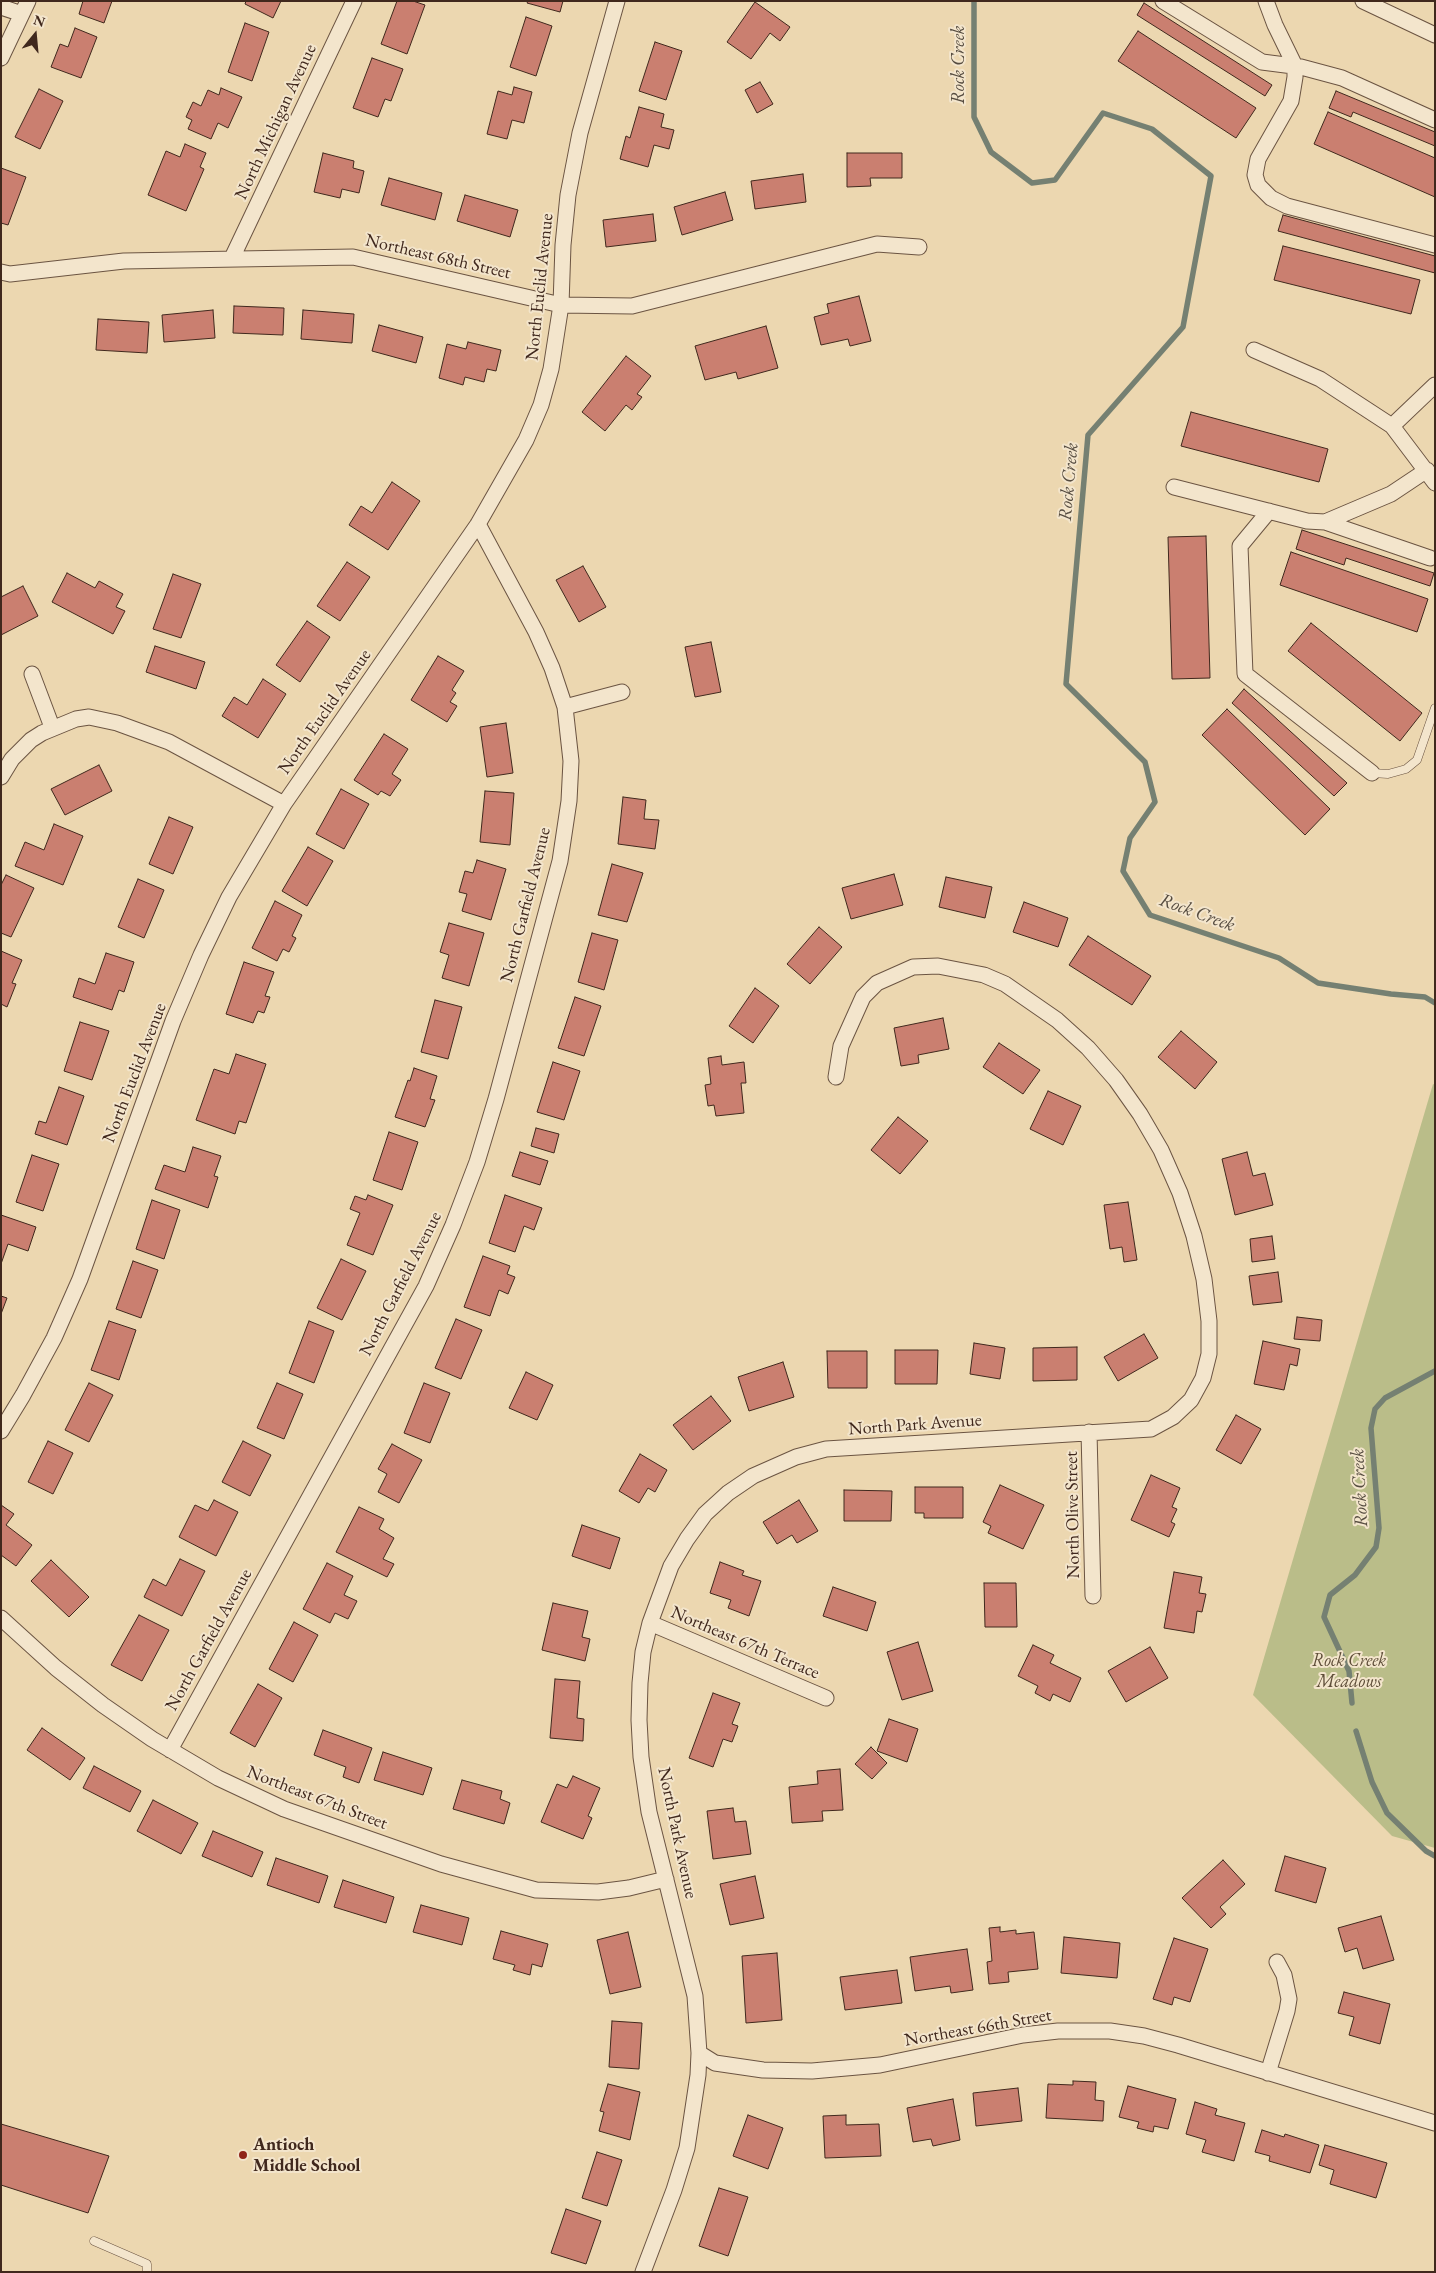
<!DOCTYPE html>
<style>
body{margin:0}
#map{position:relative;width:1436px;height:2273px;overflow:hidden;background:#ecd7b0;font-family:"EB Garamond",serif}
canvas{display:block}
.frame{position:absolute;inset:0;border:2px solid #40281d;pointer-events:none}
.north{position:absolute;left:10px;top:10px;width:50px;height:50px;-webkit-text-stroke:4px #f3e5cc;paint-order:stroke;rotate:17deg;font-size:14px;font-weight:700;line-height:20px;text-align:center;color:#40281d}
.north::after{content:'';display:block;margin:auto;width:18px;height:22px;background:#40281d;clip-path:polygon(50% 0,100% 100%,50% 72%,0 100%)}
</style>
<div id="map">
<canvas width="1436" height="2273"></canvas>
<div class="frame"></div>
<div class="north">N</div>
</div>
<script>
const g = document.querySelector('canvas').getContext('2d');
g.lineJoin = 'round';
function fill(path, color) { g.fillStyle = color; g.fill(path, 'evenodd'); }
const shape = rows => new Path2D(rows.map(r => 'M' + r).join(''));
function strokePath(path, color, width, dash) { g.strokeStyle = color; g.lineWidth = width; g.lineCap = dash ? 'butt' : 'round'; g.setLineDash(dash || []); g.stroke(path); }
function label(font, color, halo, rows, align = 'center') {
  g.font = font + ' "EB Garamond",serif'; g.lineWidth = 4; g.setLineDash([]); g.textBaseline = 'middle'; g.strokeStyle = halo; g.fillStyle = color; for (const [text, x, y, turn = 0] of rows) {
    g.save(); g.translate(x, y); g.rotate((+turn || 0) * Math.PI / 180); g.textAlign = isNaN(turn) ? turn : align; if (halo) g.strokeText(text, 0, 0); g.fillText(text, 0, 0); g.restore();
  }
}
const green = shape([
 [1433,1084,1435,1085,1435,1848,1392,1836,1253,1695]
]);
const stream = shape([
 [974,1,974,117,991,152,1032,183,1055,180,1103,113,1152,129,1211,176,1183,327,1088,435,1066,684,1145,762,1155,802,1130,838,1123,871,1150,915,1279,958,1318,983,1391,994,1425,997,1435,1003],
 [1352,1703,1349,1671,1324,1617,1330,1595,1355,1575,1376,1547,1379,1528,1371,1428,1375,1409,1385,1398,1435,1371],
 [1356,1731,1372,1782,1387,1813,1426,1851,1435,1856]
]);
const building = shape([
 [83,1,112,1,104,23,79,14,83,1],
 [246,1,281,1,273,18,245,4,246,1],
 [397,1,413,1,425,5,407,54,381,44,397,1],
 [528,1,563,1,560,12,527,3,528,1],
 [755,2,790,27,780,41,770,33,751,59,727,42,755,2],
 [1144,3,1272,85,1265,96,1137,15,1144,3],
 [526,17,552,26,536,76,510,67,526,17],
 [245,23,269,32,252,81,228,72,245,23],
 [75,28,97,37,81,78,51,67,60,44,68,47,75,28],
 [1138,31,1256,108,1236,138,1118,61,1138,31],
 [655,42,682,51,666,100,639,91,655,42],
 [372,58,403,69,391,101,385,99,378,117,353,108,372,58],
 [760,82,773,104,757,113,745,90,760,82],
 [514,87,532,92,524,123,512,120,507,139,487,134,498,91,512,95,514,87],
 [221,88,242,97,228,128,218,123,211,139,188,129,192,120,186,117,193,102,201,106,208,90,219,95,221,88],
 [39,89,63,101,40,149,15,137,39,89],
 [1336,91,1435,132,1435,146,1353,112,1351,117,1329,108,1336,91],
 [639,107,664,114,661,127,674,130,669,149,654,145,648,167,620,159,626,136,630,138,639,107],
 [1328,112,1435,158,1435,197,1314,144,1328,112],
 [185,144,206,153,200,167,204,169,186,211,148,195,166,151,180,157,185,144],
 [323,153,354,161,353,168,364,171,359,193,342,189,340,198,314,192,323,153],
 [847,153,902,153,902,178,870,178,871,186,847,187,847,153],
 [1,168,26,177,8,225,1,223,1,168],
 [803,174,806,202,755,209,751,181,803,174],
 [389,178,442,193,435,220,381,205,389,178],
 [725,192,733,220,682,235,674,207,725,192],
 [465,195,518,210,510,237,457,221,465,195],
 [653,214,656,241,606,247,603,220,653,214],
 [1283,215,1435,256,1435,273,1278,231,1283,215],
 [1283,246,1420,280,1411,314,1274,280,1283,246],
 [859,296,871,341,850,346,848,339,821,345,814,317,829,313,827,304,859,296],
 [234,306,284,308,283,335,233,333,234,306],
 [213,310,215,338,164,342,162,315,213,310],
 [303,310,354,314,352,343,301,339,303,310],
 [98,319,149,322,147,353,96,350,98,319],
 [379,325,423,337,416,363,372,351,379,325],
 [766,326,778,368,738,379,736,372,705,380,695,346,766,326],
 [468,342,501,350,496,371,487,369,484,382,465,377,463,385,439,378,447,344,466,349,468,342],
 [626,356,651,376,637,394,642,397,632,410,626,405,605,431,582,412,626,356],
 [1191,412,1328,449,1319,482,1181,446,1191,412],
 [392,482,420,501,388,550,349,525,361,506,372,513,392,482],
 [1302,530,1434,573,1430,586,1346,558,1344,565,1296,549,1302,530],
 [1206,536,1210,678,1172,679,1168,537,1206,536],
 [1291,552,1428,599,1417,632,1280,585,1291,552],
 [347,562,370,577,340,621,317,606,347,562],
 [583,566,606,607,579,622,556,580,583,566],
 [67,573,95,588,99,581,123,594,116,607,125,611,113,634,52,602,67,573],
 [173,574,201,584,181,638,153,629,173,574],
 [23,586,38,616,1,635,1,597,23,586],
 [307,621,330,637,300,682,276,665,307,621],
 [1311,623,1422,713,1400,741,1288,651,1311,623],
 [711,642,721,692,695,697,685,647,711,642],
 [155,646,205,662,196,689,146,672,155,646],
 [438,656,464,671,452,690,456,693,450,702,457,706,447,722,411,700,438,656],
 [263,679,286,694,258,738,222,716,234,697,247,705,263,679],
 [1244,689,1347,783,1334,796,1232,703,1244,689],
 [1227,709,1330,809,1305,835,1202,735,1227,709],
 [506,723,513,773,487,777,480,727,506,723],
 [384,734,408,749,392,774,401,780,390,796,381,791,378,795,354,780,384,734],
 [99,765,112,791,65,815,51,789,99,765],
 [341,789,369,804,344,849,316,834,341,789],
 [485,791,514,793,510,845,480,842,485,791],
 [623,797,646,800,644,819,659,820,655,849,618,844,623,797],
 [169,817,193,827,173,874,149,864,169,817],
 [54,824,83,836,63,885,15,866,25,842,44,850,54,824],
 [308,847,333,861,307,906,282,891,308,847],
 [477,860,506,869,491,920,462,911,467,894,459,892,465,871,473,873,477,860],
 [612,864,643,873,627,922,598,915,612,864],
 [894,874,903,905,851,919,842,888,894,874],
 [6,875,34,888,11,937,1,933,1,885,6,875],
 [946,877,992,887,985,918,939,907,946,877],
 [138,879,164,890,144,938,118,927,138,879],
 [275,901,302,915,292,936,296,938,289,952,283,949,277,961,252,948,275,901],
 [1024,902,1068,918,1058,947,1013,932,1024,902],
 [449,923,484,933,469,986,442,978,449,955,440,952,449,923],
 [819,927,842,947,810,984,787,964,819,927],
 [592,933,618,940,604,990,578,982,592,933],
 [1088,936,1151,976,1132,1005,1069,965,1088,936],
 [1,951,22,960,12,983,16,984,7,1007,1,1004,1,951],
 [106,953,134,962,124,992,119,990,112,1010,73,997,79,978,95,984,106,953],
 [244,962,274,972,265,996,270,997,264,1013,258,1011,253,1023,226,1014,244,962],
 [755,988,779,1006,753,1043,729,1026,755,988],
 [575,997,601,1006,584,1056,558,1048,575,997],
 [435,1000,462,1007,448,1059,421,1052,435,1000],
 [943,1018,949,1049,918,1055,919,1063,901,1066,894,1028,943,1018],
 [80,1022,109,1031,92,1080,64,1071,80,1022],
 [1181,1031,1217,1062,1195,1089,1158,1057,1181,1031],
 [999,1043,1040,1070,1023,1094,983,1067,999,1043],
 [236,1054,266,1064,246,1123,239,1121,235,1134,196,1120,214,1069,229,1074,236,1054],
 [721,1056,722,1065,744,1062,746,1083,741,1083,744,1113,716,1116,714,1105,708,1106,705,1085,711,1084,708,1058,721,1056],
 [553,1062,580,1071,564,1120,537,1112,553,1062],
 [414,1068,437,1076,430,1099,435,1100,425,1127,395,1117,408,1080,410,1081,414,1068],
 [59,1087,84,1096,67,1145,35,1134,39,1121,46,1123,59,1087],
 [1048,1091,1081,1106,1063,1145,1030,1129,1048,1091],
 [898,1117,928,1141,900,1174,871,1150,898,1117],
 [536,1128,559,1134,554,1153,531,1146,536,1128],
 [389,1132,418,1142,402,1190,373,1180,389,1132],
 [193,1147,221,1156,214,1176,218,1177,208,1208,155,1189,164,1165,185,1172,193,1147],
 [520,1152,548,1161,540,1185,512,1176,520,1152],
 [1247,1152,1253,1176,1265,1173,1273,1205,1235,1215,1222,1159,1247,1152],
 [32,1155,59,1164,43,1211,16,1202,32,1155],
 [368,1195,393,1205,373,1255,347,1245,360,1213,350,1209,355,1196,366,1200,368,1195],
 [505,1195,542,1208,534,1230,524,1226,515,1252,489,1243,505,1195],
 [152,1200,180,1210,164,1259,136,1249,152,1200],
 [1128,1202,1137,1260,1124,1262,1122,1247,1110,1249,1104,1205,1128,1202],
 [1,1215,36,1227,28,1251,8,1244,1,1264,1,1215],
 [1272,1236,1275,1259,1252,1262,1250,1239,1272,1236],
 [483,1256,510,1266,507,1274,515,1277,508,1294,499,1290,490,1316,464,1307,483,1256],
 [341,1259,366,1271,342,1320,317,1308,341,1259],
 [133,1261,158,1270,141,1318,116,1309,133,1261],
 [1278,1272,1282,1302,1253,1305,1249,1276,1278,1272],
 [1,1296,7,1298,1,1314,1,1296],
 [1297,1317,1322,1320,1320,1341,1294,1339,1297,1317],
 [456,1319,482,1330,461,1379,435,1368,456,1319],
 [109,1321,136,1330,119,1380,91,1370,109,1321],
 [309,1321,334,1331,314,1383,289,1373,309,1321],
 [1144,1334,1158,1358,1118,1381,1104,1357,1144,1334],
 [1263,1341,1300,1349,1297,1366,1290,1364,1284,1390,1254,1384,1263,1341],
 [974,1343,1005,1348,1000,1379,970,1374,974,1343],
 [1077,1347,1077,1380,1033,1381,1033,1348,1077,1347],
 [895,1350,938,1350,937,1384,895,1384,895,1350],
 [827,1351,867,1351,867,1388,828,1388,827,1351],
 [783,1362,794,1397,749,1411,738,1377,783,1362],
 [526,1372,553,1385,537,1420,509,1408,526,1372],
 [89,1383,113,1395,89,1442,65,1430,89,1383],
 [277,1383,303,1394,284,1439,257,1428,277,1383],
 [424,1383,450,1393,430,1443,404,1433,424,1383],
 [711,1396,731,1421,693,1450,673,1425,711,1396],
 [1236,1415,1261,1429,1241,1464,1216,1450,1236,1415],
 [48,1441,73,1453,53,1494,28,1482,48,1441],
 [243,1441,271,1455,250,1496,222,1482,243,1441],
 [392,1444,422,1460,399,1503,378,1492,387,1474,378,1469,392,1444],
 [640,1454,667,1470,655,1492,648,1488,639,1503,619,1491,640,1454],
 [1151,1475,1180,1488,1172,1507,1177,1509,1171,1522,1175,1524,1169,1537,1131,1520,1151,1475],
 [1000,1485,1044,1505,1023,1549,988,1533,991,1526,983,1522,1000,1485],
 [915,1487,963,1487,963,1518,924,1518,924,1513,915,1513,915,1487],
 [844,1490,892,1491,891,1521,844,1521,844,1490],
 [214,1500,238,1512,216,1556,179,1537,195,1505,208,1511,214,1500],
 [799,1500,818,1531,797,1543,792,1535,777,1544,763,1522,799,1500],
 [1,1505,14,1514,6,1525,32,1545,16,1566,1,1555,1,1505],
 [359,1507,384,1519,379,1529,394,1538,383,1559,394,1564,387,1577,336,1552,359,1507],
 [582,1525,620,1538,610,1569,572,1556,582,1525],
 [180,1559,205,1571,182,1616,144,1597,153,1579,166,1586,180,1559],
 [51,1560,89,1597,69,1617,31,1581,51,1560],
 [720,1562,744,1571,742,1575,761,1581,749,1616,728,1608,731,1600,710,1593,720,1562],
 [327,1563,353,1576,344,1595,357,1601,348,1619,335,1613,330,1623,303,1609,327,1563],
 [1174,1572,1202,1577,1199,1593,1206,1594,1202,1612,1197,1611,1194,1633,1164,1628,1174,1572],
 [984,1583,1016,1583,1017,1627,985,1627,984,1583],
 [833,1587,876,1602,867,1631,823,1616,833,1587],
 [553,1603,588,1611,582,1637,590,1639,585,1661,542,1650,553,1603],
 [139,1615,169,1630,142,1681,111,1665,139,1615],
 [294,1622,318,1635,293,1682,269,1669,294,1622],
 [918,1642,933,1691,902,1700,887,1652,918,1642],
 [1033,1645,1054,1655,1050,1663,1081,1678,1070,1702,1053,1694,1050,1701,1035,1693,1038,1686,1018,1676,1033,1645],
 [1150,1647,1168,1678,1126,1702,1108,1671,1150,1647],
 [555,1679,580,1681,577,1718,584,1719,583,1741,550,1738,555,1679],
 [258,1684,282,1698,255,1747,230,1733,258,1684],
 [713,1693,740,1703,732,1724,738,1726,732,1742,723,1739,713,1767,689,1758,713,1693],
 [889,1719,918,1729,907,1762,877,1751,889,1719],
 [42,1728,85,1758,70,1780,27,1750,42,1728],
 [323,1730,372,1748,359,1783,343,1777,346,1767,314,1755,323,1730],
 [871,1747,887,1763,872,1779,855,1764,871,1747],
 [383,1752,432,1768,423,1795,374,1780,383,1752],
 [94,1766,141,1791,130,1812,83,1788,94,1766],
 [840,1769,843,1810,822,1811,823,1821,792,1823,789,1787,818,1784,817,1771,840,1769],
 [573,1776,600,1788,588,1816,592,1818,583,1839,541,1822,557,1784,567,1788,573,1776],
 [462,1780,502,1791,500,1799,510,1803,504,1824,453,1809,462,1780],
 [153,1800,198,1823,181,1854,137,1831,153,1800],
 [733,1808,735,1822,746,1821,751,1854,713,1859,707,1811,733,1808],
 [213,1831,263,1852,252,1877,202,1856,213,1831],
 [1285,1856,1326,1868,1316,1903,1275,1891,1285,1856],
 [276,1858,328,1876,319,1903,267,1885,276,1858],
 [1223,1860,1245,1884,1220,1907,1226,1914,1211,1928,1182,1898,1223,1860],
 [755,1876,764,1918,730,1925,720,1884,755,1876],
 [343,1880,394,1897,386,1923,334,1907,343,1880],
 [421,1905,469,1918,462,1945,413,1932,421,1905],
 [1381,1916,1394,1960,1363,1969,1357,1948,1345,1952,1338,1928,1381,1916],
 [1000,1927,1000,1932,1016,1930,1016,1934,1034,1932,1038,1969,1008,1972,1009,1982,989,1984,987,1962,992,1961,989,1928,1000,1927],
 [501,1931,548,1944,542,1967,532,1964,530,1975,513,1970,515,1965,493,1959,501,1931],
 [628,1932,641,1987,610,1994,597,1940,628,1932],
 [1064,1937,1120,1943,1117,1978,1061,1973,1064,1937],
 [1174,1938,1208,1949,1190,2002,1174,1997,1172,2005,1153,1999,1174,1938],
 [967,1949,973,1990,951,1993,950,1986,915,1991,910,1957,967,1949],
 [777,1953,782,2020,746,2023,742,1956,777,1953],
 [897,1970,902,2003,845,2010,840,1977,897,1970],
 [1344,1992,1390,2004,1380,2044,1349,2035,1354,2017,1338,2013,1344,1992],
 [612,2021,642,2023,639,2069,609,2067,612,2021],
 [1073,2081,1096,2082,1095,2100,1104,2101,1103,2121,1046,2118,1048,2084,1073,2085,1073,2081],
 [608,2084,640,2092,630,2140,599,2131,604,2112,600,2111,608,2084],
 [1128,2086,1176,2099,1168,2129,1154,2126,1153,2132,1137,2128,1139,2122,1119,2117,1128,2086],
 [1018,2088,1022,2121,976,2126,973,2093,1018,2088],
 [953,2099,960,2140,933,2146,931,2139,913,2142,907,2108,953,2099],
 [1195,2102,1217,2109,1215,2115,1245,2123,1234,2161,1202,2152,1206,2140,1186,2134,1195,2102],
 [748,2115,783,2128,768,2169,733,2156,748,2115],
 [846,2115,846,2125,879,2124,881,2156,825,2158,823,2116,846,2115],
 [1,2124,109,2156,88,2213,1,2185,1,2124],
 [1262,2130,1284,2137,1285,2134,1319,2145,1310,2173,1269,2161,1270,2156,1255,2152,1262,2130],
 [1325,2145,1387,2163,1376,2198,1330,2184,1334,2170,1319,2165,1325,2145],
 [597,2152,622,2160,607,2206,582,2198,597,2152],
 [719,2188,748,2197,728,2256,699,2246,719,2188],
 [566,2209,601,2221,586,2264,551,2253,566,2209]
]);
const lane = shape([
 [1372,773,1388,774,1406,769,1417,760,1435,708],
 [94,2241,147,2264,147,2272]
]);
const street = shape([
 [1163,1,1262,62,1301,67,1342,78,1435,120],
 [1266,1,1275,25,1295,66,1295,77,1291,101,1258,159,1255,175,1258,185,1271,198,1287,206,1435,245],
 [1363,1,1435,35],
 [1,7,22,14],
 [1,58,28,1],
 [232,258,354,1],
 [1,272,10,274,124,261,353,257,561,305,632,306,877,244,919,247],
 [1254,350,1320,379,1392,426,1435,483],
 [1392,426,1435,385],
 [1174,487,1307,521,1325,522,1391,494,1427,470],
 [1269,511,1240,546,1245,674,1372,773],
 [1325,522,1430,558],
 [32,674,52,727],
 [565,707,622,692],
 [1,777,12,759,31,740,42,733,76,719,89,717,117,723,169,742,284,804],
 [1,1431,23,1395,54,1338,80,1279,173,1021,201,955,229,897,284,804,478,524,526,440,541,405,551,369,561,305,563,245,568,195,580,133,617,1],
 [1089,1432,1093,1596],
 [1,1618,56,1668,103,1705,152,1739,218,1778,284,1809,441,1864,536,1890,598,1892,629,1888,666,1879],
 [650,1623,826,1698],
 [170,1750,426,1286,453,1225,477,1162,496,1099,560,861,569,801,571,761,565,707,552,668,536,632,478,524],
 [699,2053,715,2063,763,2070,812,2071,880,2065,1023,2035,1058,2031,1110,2031,1144,2036,1178,2045,1435,2123],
 [1268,2073,1287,2011,1289,1999,1284,1975,1277,1962],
 [643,2272,674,2190,687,2148,698,2075,699,2053,695,1996,649,1812,641,1757,639,1720,640,1683,643,1652,650,1623,671,1566,687,1539,705,1514,728,1493,753,1476,796,1457,826,1449,1151,1429,1173,1417,1191,1400,1203,1378,1209,1354,1209,1321,1204,1279,1194,1236,1180,1193,1161,1150,1140,1114,1116,1080,1088,1048,1057,1020,1005,984,984,975,938,966,913,967,877,983,863,997,841,1046,836,1077]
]);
const markers = [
 [243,2155,5,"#8f2418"]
];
const streetNames = [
 ["North Michigan Avenue",276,122,-65],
 ["Northeast 68th Street",438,257,13],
 ["North Euclid Avenue",540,287,-84],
 ["North Euclid Avenue",325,712,-55],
 ["North Garfield Avenue",526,905,-76],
 ["North Euclid Avenue",135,1073,-69],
 ["North Garfield Avenue",401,1284,-63],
 ["North Park Avenue",915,1425,-4],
 ["North Olive Street",1073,1515,-91],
 ["North Garfield Avenue",209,1640,-61],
 ["Northeast 67th Terrace",745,1643,23],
 ["Northeast 67th Street",317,1798,21],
 ["North Park Avenue",677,1833,78],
 ["Northeast 66th Street",978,2028,-10]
];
const parkNames = [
 ["Rock Creek",1349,1661],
 ["Meadows",1349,1682]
];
const poiNames = [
 ["Antioch",253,2145],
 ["Middle School",253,2166]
];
const waterNames = [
 ["Rock Creek",959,65,-90],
 ["Rock Creek",1069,482,-85],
 ["Rock Creek",1197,913,20],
 ["Rock Creek",1360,1488,-93]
];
fill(green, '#babd89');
strokePath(stream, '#758072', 5.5);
fill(building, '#ca7f70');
strokePath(building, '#40281d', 1);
strokePath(lane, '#6b5442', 9);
strokePath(street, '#6b5442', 17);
strokePath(lane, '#f3e5cc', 8);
strokePath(street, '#f3e5cc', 15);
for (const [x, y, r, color] of markers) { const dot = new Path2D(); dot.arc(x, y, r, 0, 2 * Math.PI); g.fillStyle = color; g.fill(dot); strokePath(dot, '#f3e5cc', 2); }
label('18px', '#40281d', '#f3e5cc', streetNames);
label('italic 18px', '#5e4d38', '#f3e5cc', parkNames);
label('bold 18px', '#40281d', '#f3e5cc', poiNames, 'left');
label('italic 19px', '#564c40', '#f3e5cc', waterNames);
</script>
